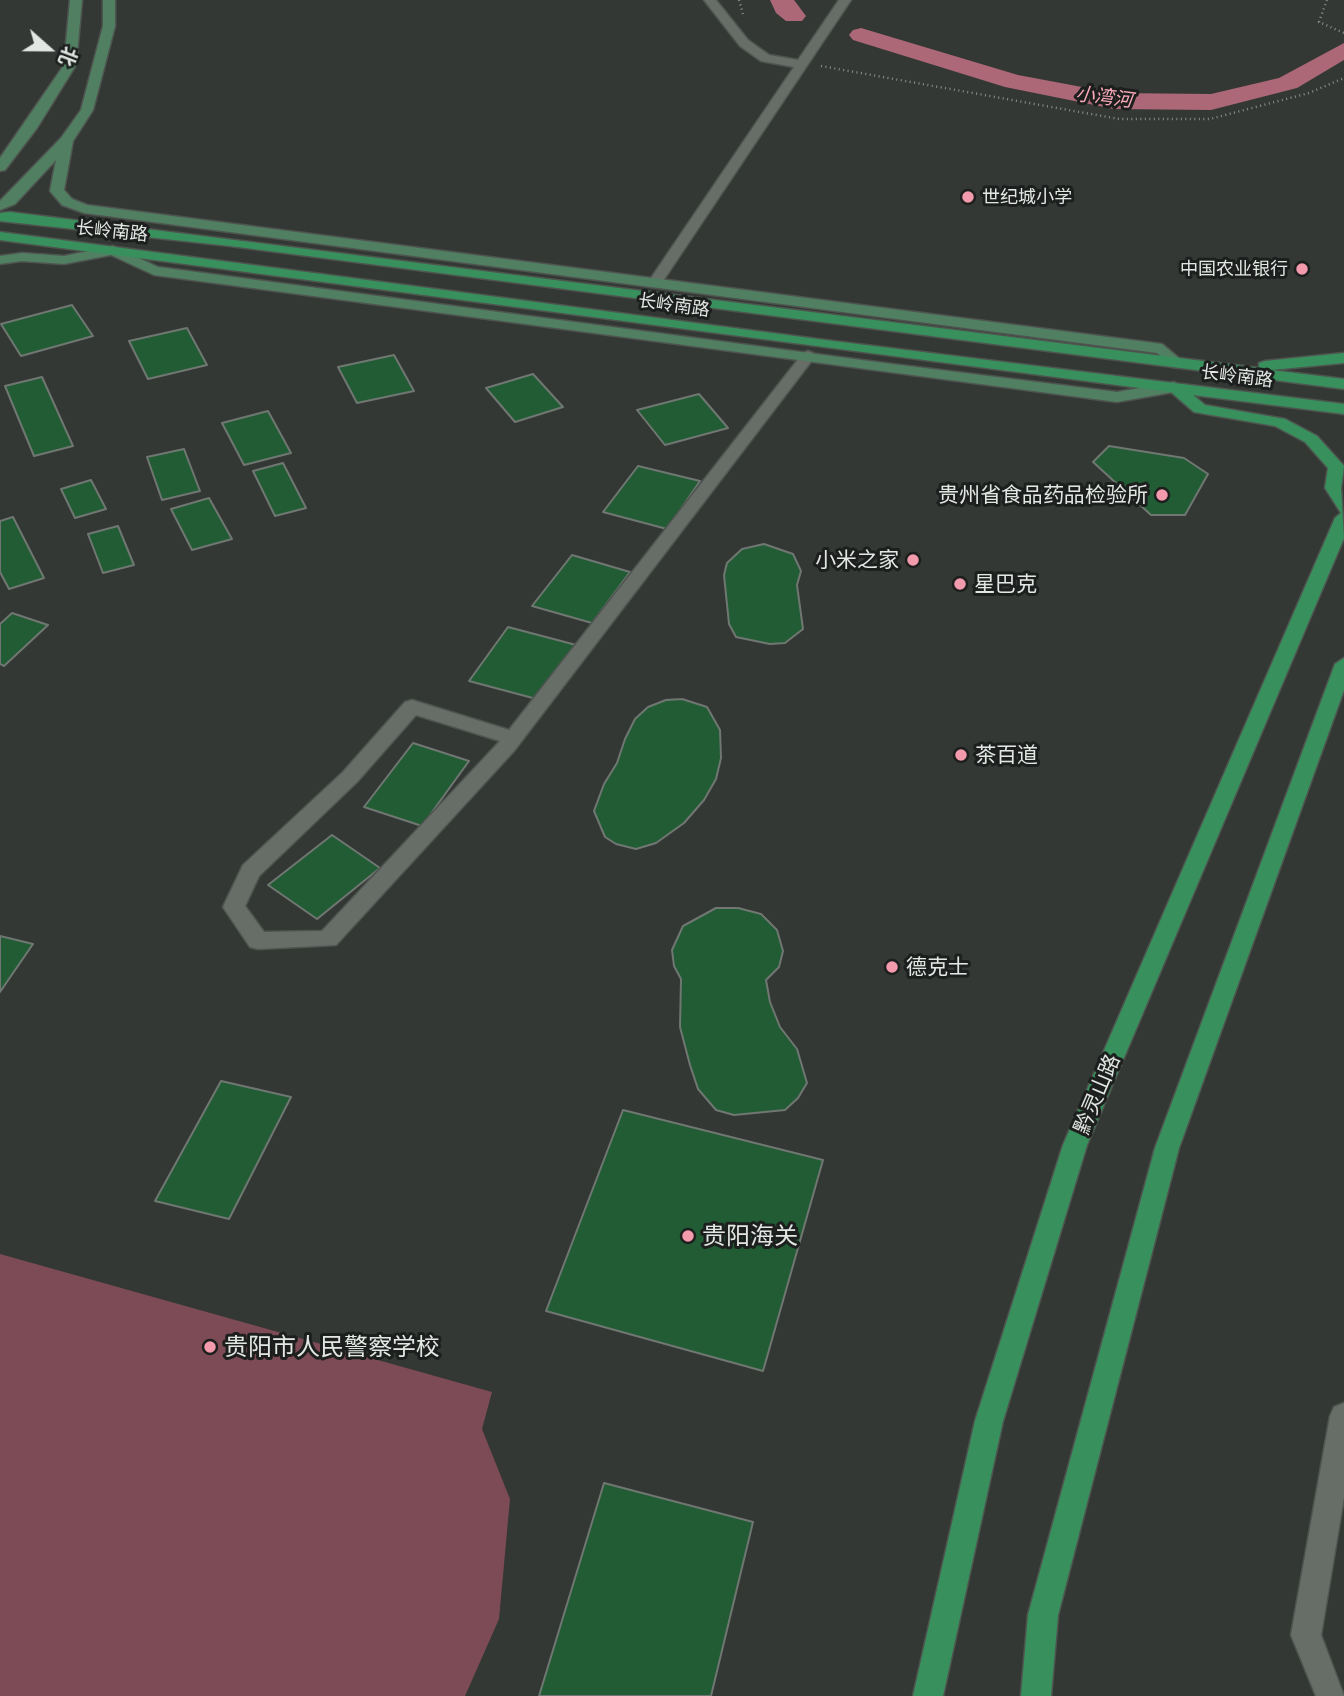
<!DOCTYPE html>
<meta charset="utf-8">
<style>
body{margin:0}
#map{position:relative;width:1344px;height:1696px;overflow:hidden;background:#333834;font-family:"Exo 2","Noto Sans SC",sans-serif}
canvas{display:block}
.north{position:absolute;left:14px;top:14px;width:70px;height:70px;-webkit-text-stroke:5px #1c1f1d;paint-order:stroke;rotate:111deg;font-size:19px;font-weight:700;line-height:28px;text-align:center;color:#e3e7e4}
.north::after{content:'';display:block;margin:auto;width:24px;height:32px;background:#e3e7e4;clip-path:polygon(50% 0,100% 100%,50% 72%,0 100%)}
</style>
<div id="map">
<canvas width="1344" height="1696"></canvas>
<div class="north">北</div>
</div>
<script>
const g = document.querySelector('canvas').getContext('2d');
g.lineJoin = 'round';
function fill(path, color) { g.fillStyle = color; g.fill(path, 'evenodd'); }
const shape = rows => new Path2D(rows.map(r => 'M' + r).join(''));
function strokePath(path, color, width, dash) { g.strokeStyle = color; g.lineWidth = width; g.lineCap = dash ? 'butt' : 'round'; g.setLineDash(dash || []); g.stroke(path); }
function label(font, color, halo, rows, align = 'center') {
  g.font = font + ' "Exo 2","Noto Sans SC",sans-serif'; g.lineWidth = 6; g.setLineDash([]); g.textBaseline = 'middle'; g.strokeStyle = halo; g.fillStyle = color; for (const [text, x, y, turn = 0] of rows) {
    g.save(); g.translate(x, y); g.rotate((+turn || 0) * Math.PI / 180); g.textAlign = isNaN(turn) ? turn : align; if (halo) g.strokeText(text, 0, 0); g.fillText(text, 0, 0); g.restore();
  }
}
const green = shape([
 [0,1254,492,1392,482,1429,510,1499,499,1619,465,1696,0,1696]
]);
const river = shape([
 [770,0,794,0,806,16,802,21,786,21,776,13,770,0],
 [861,28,1018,75,1114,93,1211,94,1279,78,1344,43,1344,60,1297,88,1211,110,1114,109,1005,87,853,40,849,35,853,30,861,28]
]);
const building = shape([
 [72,305,93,336,21,356,1,324,72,305],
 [187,328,207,365,148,379,129,341,187,328],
 [394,355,414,391,357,403,338,367,394,355],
 [533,374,563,407,515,422,486,388,533,374],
 [42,377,73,446,34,456,5,386,42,377],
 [699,394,728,428,665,445,637,410,699,394],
 [268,411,291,453,244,465,222,423,268,411],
 [1109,446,1184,458,1208,474,1185,515,1151,515,1093,462,1109,446],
 [184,449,200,491,162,500,147,457,184,449],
 [283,463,306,508,275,516,253,471,283,463],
 [638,466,700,481,667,529,603,512,638,466],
 [91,480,106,509,75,518,61,489,91,480],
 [209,498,232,539,192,550,171,509,209,498],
 [13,517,44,578,9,589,0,572,0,521,13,517],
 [118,526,134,565,103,573,88,534,118,526],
 [764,544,793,554,801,571,797,585,803,629,785,643,770,644,736,637,729,624,724,575,727,563,742,549,764,544],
 [572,555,630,572,592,623,532,606,572,555],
 [12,613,48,625,4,666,0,664,0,624,12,613],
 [508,627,580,646,544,701,469,681,508,627],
 [682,699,707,707,720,730,721,758,716,779,704,800,684,823,656,843,636,849,616,844,605,837,594,811,604,784,617,763,625,739,635,719,648,707,666,700,682,699],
 [413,743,469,761,422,826,364,807,413,743],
 [332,835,380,868,317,919,268,885,332,835],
 [716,908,738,908,761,914,777,930,783,951,779,967,766,980,770,1002,780,1027,797,1049,807,1083,798,1098,785,1110,734,1115,716,1110,698,1089,690,1065,680,1027,681,979,674,966,672,950,683,926,716,908],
 [0,936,33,944,0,992,0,936],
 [221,1081,291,1097,229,1219,155,1201,221,1081],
 [623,1110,823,1160,763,1371,546,1311,623,1110],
 [604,1483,753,1522,711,1696,539,1696,604,1483]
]);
const path = shape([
 [739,0,743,14],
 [1327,0,1319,22,1344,33],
 [821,66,1119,119,1210,119,1309,93,1344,78]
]);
const street = shape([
 [704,0,716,0,748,40,769,55,798,60,839,0,851,0,663,281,656,285,649,281,794,67,761,61,740,46,704,0],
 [808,351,813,353,813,359,514,751,336,945,258,949,250,947,223,907,243,865,343,772,405,702,412,700,509,730,803,353,808,351],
 [416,715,500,741,322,931,264,932,245,906,259,876,357,782,416,715],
 [1344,1403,1344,1497,1321,1635,1344,1696,1316,1696,1291,1635,1330,1416,1334,1407,1344,1403]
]);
const secondary = shape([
 [70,0,82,0,76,65,37,128,5,170,0,171,0,158,64,65,70,0],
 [103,0,115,0,115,26,93,110,73,141,64,190,72,199,87,205,1162,344,1186,364,1184,367,1172,367,1157,353,84,213,62,205,50,191,56,160,15,204,0,210,0,201,61,138,81,110,103,26,103,0],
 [113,246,158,267,892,364,1117,392,1174,382,1182,387,1174,392,1117,402,154,275,111,255,64,264,22,261,0,264,0,256,22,253,64,256,113,246]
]);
const primary = shape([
 [10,212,1259,368,1259,363,1265,361,1344,353,1344,363,1271,370,1344,379,1344,389,230,246,0,221,0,213,10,212],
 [0,232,833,341,1344,404,1344,414,1193,395,1205,405,1285,419,1317,436,1344,466,1341,488,1344,538,1087,1145,1003,1421,943,1696,913,1696,975,1421,1063,1145,1335,518,1341,513,1325,488,1328,468,1305,442,1275,426,1194,412,1171,392,0,240,0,232],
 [1344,658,1344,690,1179,1148,1058,1615,1051,1696,1021,1696,1028,1615,1155,1148,1335,664,1344,658]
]);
const markers = [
 [968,197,7,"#f39aac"],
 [1302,269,7,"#f39aac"],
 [1162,495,7,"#f39aac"],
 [913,560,7,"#f39aac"],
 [960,584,7,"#f39aac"],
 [961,755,7,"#f39aac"],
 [892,967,7,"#f39aac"],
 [688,1236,7,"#f39aac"],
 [210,1347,7,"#f39aac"]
];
const farPoinames = [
 ["世纪城小学",982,197],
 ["中国农业银行",1288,269,"right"]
];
const farStreetnames = [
 ["长岭南路",112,231,6],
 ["长岭南路",674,305,8],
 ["长岭南路",1237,376,7]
];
const farWaternames = [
 ["小湾河",1104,97,7]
];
const poiNames = [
 ["贵州省食品药品检验所",1148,495,"right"],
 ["小米之家",899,560,"right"],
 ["星巴克",974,584],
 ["茶百道",975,755],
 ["德克士",906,967]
];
const streetNames = [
 ["黔灵山路",1097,1094,-67]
];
const nearPoinames = [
 ["贵阳海关",702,1236],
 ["贵阳市人民警察学校",224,1347]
];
fill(green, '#7d4b55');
fill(river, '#ad6877');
fill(building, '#215c34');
strokePath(building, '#707772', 2);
strokePath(street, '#4e544f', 3);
strokePath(secondary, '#4e544f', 3);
strokePath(primary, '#4e544f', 3);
strokePath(path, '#8b8f8c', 2.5, [1, 3.5]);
fill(street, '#676e68');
fill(secondary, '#507f62');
fill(primary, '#38915d');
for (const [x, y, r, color] of markers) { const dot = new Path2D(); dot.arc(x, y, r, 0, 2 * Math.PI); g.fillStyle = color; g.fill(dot); strokePath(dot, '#1c1f1d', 2.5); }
label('18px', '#e3e7e4', '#1c1f1d', farPoinames, 'left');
label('18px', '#e3e7e4', '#1c1f1d', farStreetnames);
label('italic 19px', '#f9a9b8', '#1c1f1d', farWaternames);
label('21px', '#e3e7e4', '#1c1f1d', poiNames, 'left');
label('21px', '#e3e7e4', '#1c1f1d', streetNames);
label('24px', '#e3e7e4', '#1c1f1d', nearPoinames, 'left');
</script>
